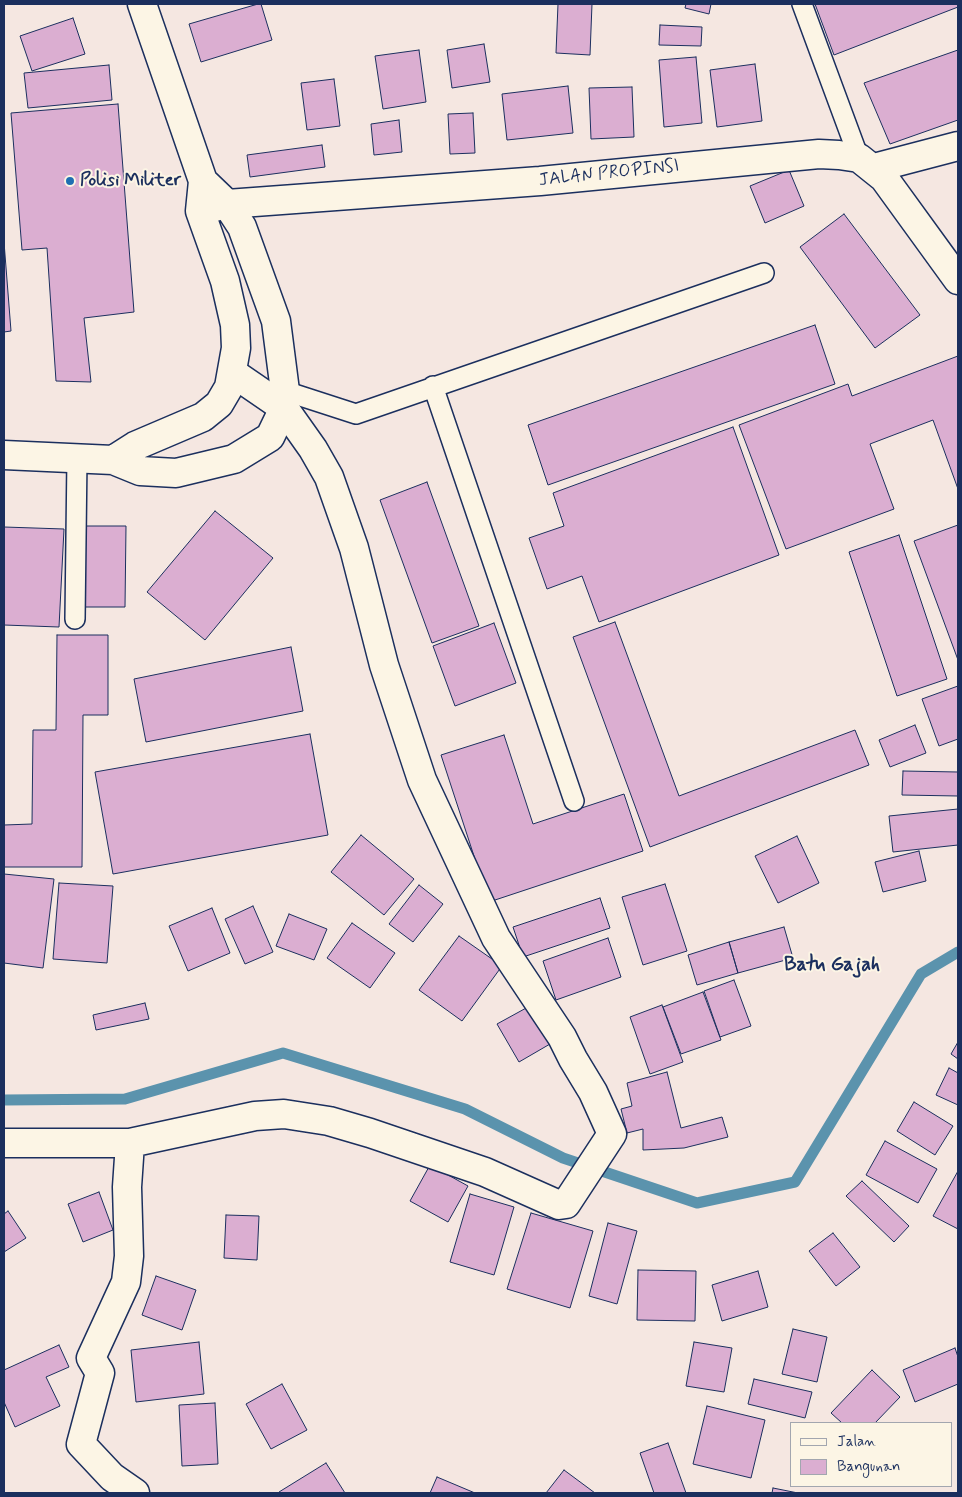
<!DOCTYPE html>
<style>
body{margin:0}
#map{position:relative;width:962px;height:1497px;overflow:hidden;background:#f5e7e1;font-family:Mynerve,sans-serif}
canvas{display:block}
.frame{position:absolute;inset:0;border:5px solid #1b2f5e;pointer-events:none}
.legend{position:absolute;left:790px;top:1422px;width:162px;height:65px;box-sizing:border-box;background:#fcf5e5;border:1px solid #a2a6af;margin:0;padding:6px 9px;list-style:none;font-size:15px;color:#1b2f5e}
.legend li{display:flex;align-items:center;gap:10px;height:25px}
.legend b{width:25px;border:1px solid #a2a6af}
</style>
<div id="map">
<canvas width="962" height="1497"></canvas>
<div class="frame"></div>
<ul class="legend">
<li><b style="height:6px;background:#fcf5e5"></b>Jalan</li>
<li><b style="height:14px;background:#dbaed1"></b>Bangunan</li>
</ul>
</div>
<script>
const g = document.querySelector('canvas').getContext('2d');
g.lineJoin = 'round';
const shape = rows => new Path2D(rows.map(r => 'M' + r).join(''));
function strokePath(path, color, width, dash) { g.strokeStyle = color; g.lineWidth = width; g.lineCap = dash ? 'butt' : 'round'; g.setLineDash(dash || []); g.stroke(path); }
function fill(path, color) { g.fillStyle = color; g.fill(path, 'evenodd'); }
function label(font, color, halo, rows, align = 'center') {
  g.font = font + ' Mynerve,sans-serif'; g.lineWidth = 4; g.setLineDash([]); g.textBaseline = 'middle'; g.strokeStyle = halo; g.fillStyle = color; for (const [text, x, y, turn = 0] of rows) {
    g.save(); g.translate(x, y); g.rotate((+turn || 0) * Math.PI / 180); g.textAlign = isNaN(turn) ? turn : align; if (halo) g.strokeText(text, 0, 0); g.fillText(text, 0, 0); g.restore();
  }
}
const stream = shape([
 [4,1100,125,1099,283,1053,465,1109,563,1158,697,1203,795,1182,921,974,958,952]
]);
const building = shape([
 [258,4,261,4,272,40,201,62,189,24,258,4],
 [558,4,592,4,590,55,556,53,558,4],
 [686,4,711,4,709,14,685,8,686,4],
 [815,4,958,4,958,7,834,55,815,4],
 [73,18,85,54,32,71,20,36,73,18],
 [660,25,702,27,701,46,659,45,660,25],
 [484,44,490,82,452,88,447,50,484,44],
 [419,50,426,102,383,109,375,56,419,50],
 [958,50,958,120,890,144,864,83,958,50],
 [696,57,702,123,664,127,659,60,696,57],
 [755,64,762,121,717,127,710,70,755,64],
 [109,65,112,100,28,108,24,73,109,65],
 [334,79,340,126,307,130,301,83,334,79],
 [568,86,573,133,507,140,502,94,568,86],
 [632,87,634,137,591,139,589,88,632,87],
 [118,104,134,312,84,318,91,382,56,381,47,248,22,250,11,113,118,104],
 [473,113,475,153,450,154,448,114,473,113],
 [399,120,402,152,374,155,371,124,399,120],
 [322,145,325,167,250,177,247,155,322,145],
 [789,170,804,206,765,223,750,186,789,170],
 [844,214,920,315,875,348,800,247,844,214],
 [4,242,11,331,4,332,4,242],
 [815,325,835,384,548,485,528,425,815,325],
 [958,356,958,489,933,420,870,444,894,509,786,549,739,425,848,384,852,396,958,356],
 [733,427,779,555,599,622,582,576,547,589,529,538,564,526,553,493,733,427],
 [427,482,479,626,432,643,380,500,427,482],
 [215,511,273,558,205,640,147,592,215,511],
 [958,525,958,660,914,541,958,525],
 [83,526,126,526,125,607,82,607,83,526],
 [4,527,64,529,59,627,4,625,4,527],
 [899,535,947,679,897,696,849,552,899,535],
 [615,622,679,796,855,730,869,765,650,847,573,637,615,622],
 [494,623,516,683,455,706,433,646,494,623],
 [57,635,108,635,108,715,83,715,82,867,4,867,4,825,32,824,33,730,56,730,57,635],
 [291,647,303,711,146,742,134,679,291,647],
 [958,686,958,739,939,746,922,699,958,686],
 [915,725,926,753,890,767,879,740,915,725],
 [310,734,328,835,113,874,95,772,310,734],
 [504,735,533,824,624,794,643,851,489,902,441,755,504,735],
 [903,771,958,772,958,796,902,795,903,771],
 [958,809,958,845,893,852,889,816,958,809],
 [361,835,414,879,384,915,331,872,361,835],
 [797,836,819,883,778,903,755,856,797,836],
 [919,851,926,881,883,892,875,862,919,851],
 [4,874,54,879,43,968,4,963,4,874],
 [59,883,113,886,107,963,53,959,59,883],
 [665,884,687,951,643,965,622,897,665,884],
 [419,885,443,904,413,942,389,924,419,885],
 [600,898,610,928,523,957,513,927,600,898],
 [253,906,273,952,245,964,225,919,253,906],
 [212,908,230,953,188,971,169,926,212,908],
 [289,914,327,929,314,960,276,946,289,914],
 [352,923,395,953,370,988,327,958,352,923],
 [784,927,793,958,738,973,729,942,784,927],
 [459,936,502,966,462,1021,419,990,459,936],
 [608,938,621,977,556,1000,543,961,608,938],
 [729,942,738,973,697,985,688,955,729,942],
 [734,980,751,1026,720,1037,704,991,734,980],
 [703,992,721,1040,681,1054,663,1007,703,992],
 [145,1003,149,1019,96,1030,93,1015,145,1003],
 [662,1005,683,1062,650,1074,630,1017,662,1005],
 [528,1007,550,1044,519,1062,497,1024,528,1007],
 [958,1042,958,1059,951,1054,958,1042],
 [949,1068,958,1073,958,1105,936,1095,949,1068],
 [667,1072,681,1128,722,1117,728,1137,684,1148,643,1150,643,1129,627,1133,621,1109,632,1106,627,1083,667,1072],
 [914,1102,953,1126,935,1155,897,1131,914,1102],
 [885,1141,937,1169,918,1203,866,1175,885,1141],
 [430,1165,468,1186,448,1222,410,1201,430,1165],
 [958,1171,958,1229,933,1216,958,1171],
 [862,1181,909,1226,894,1242,846,1196,862,1181],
 [99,1192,113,1230,83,1242,68,1204,99,1192],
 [470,1194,514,1207,494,1275,450,1262,470,1194],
 [8,1211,26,1238,4,1252,4,1214,8,1211],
 [531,1213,593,1231,570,1308,507,1289,531,1213],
 [226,1215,259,1216,257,1260,224,1258,226,1215],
 [608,1223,637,1231,617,1304,589,1296,608,1223],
 [833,1233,860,1267,836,1286,809,1251,833,1233],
 [638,1270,696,1271,695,1321,637,1320,638,1270],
 [758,1271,768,1307,722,1321,712,1285,758,1271],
 [156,1276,196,1290,182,1330,142,1315,156,1276],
 [793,1329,827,1337,817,1382,782,1374,793,1329],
 [199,1342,204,1394,136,1402,131,1350,199,1342],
 [694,1342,732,1348,724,1392,686,1386,694,1342],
 [59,1345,69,1367,46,1377,60,1406,15,1427,4,1402,4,1370,59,1345],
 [955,1348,958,1357,958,1384,915,1402,903,1370,955,1348],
 [872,1370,900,1397,875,1423,842,1423,831,1413,872,1370],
 [754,1379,812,1392,805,1418,748,1404,754,1379],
 [282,1384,307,1430,271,1449,246,1404,282,1384],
 [215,1403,218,1464,182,1466,179,1405,215,1403],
 [707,1406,765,1420,751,1478,693,1464,707,1406],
 [668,1443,686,1493,654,1493,640,1453,668,1443],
 [326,1463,345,1493,279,1493,279,1492,326,1463],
 [564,1470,595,1493,546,1493,564,1470],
 [437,1477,475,1493,430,1493,437,1477],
 [773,1488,798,1493,772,1493,773,1488]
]);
const service = shape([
 [802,4,859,158],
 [433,386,574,801],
 [285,391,356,414,764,273],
 [75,619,77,457]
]);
const minor = shape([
 [874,168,958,146],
 [207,209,227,204,540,181,819,154,839,155,859,158,884,178,958,280],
 [4,1143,130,1143,255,1116,284,1114,329,1121,370,1133,485,1172,559,1205,566,1204,612,1134,593,1092,573,1059,562,1037,496,938,422,780,384,665,354,548,329,477,313,449,284,408,233,373],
 [130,1143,127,1187,129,1256,126,1282,91,1358,100,1373,81,1444,112,1477,135,1493]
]);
const trunk = shape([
 [4,455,113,460,140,471,176,473,234,459,270,437,284,408,285,391,276,321,242,227,227,204,203,181],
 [113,460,135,446,203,417,219,404,229,387,236,348,235,325,225,281,200,211,203,181,142,4]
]);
const markers = [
 [70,181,5,"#1f6fb2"]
];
const streetNames = [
 ["JALAN PROPINSI",609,174,-6]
];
const poiNames = [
 ["Polisi Militer",80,181]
];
const quarterNames = [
 ["Batu Gajah",832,966]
];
strokePath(stream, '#5b93ad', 11);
fill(building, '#dbaed1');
strokePath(building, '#1b2f5e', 1);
strokePath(service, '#1b2f5e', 22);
strokePath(minor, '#1b2f5e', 31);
strokePath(trunk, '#1b2f5e', 31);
strokePath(service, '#fcf5e5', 19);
strokePath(minor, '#fcf5e5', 28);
strokePath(trunk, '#fcf5e5', 28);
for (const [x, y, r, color] of markers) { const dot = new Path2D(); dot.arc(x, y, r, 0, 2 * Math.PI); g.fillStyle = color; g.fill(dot); strokePath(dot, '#fcf5e5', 2); }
label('18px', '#1b2f5e', '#fcf5e5', streetNames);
label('bold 18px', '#1b2f5e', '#fcf5e5', poiNames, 'left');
label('bold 20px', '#1b2f5e', '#fcf5e5', quarterNames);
</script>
